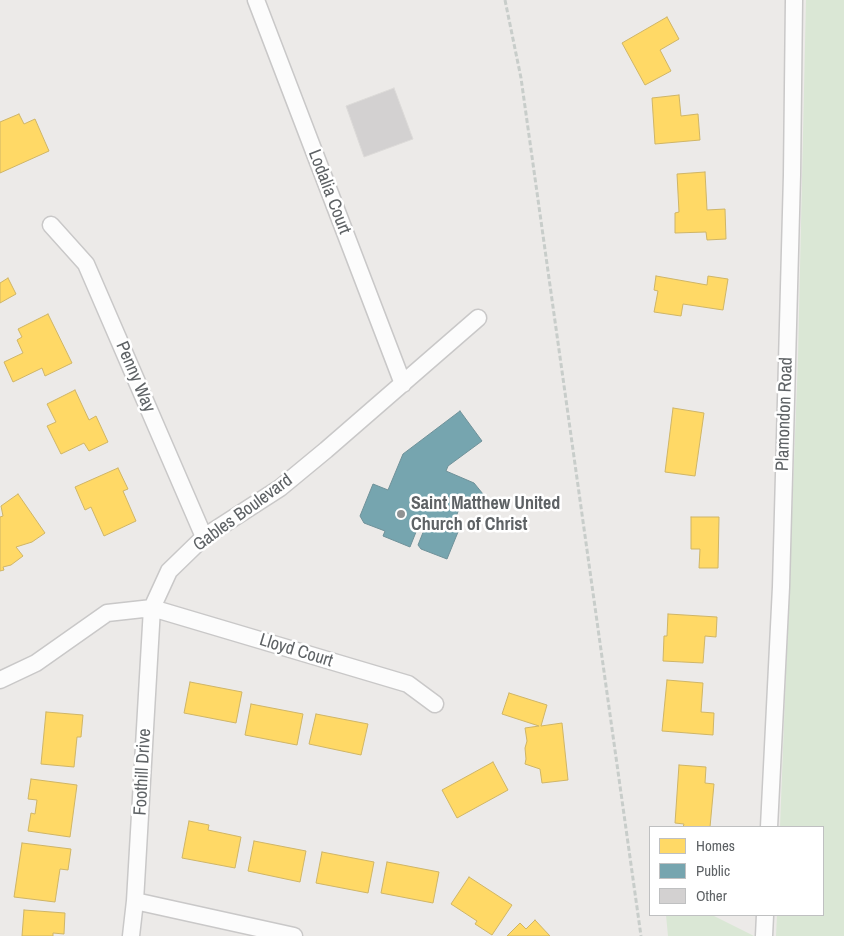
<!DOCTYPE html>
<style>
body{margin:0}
#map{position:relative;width:844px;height:936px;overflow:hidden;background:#eceae8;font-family:"Archivo Narrow",sans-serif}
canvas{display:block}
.legend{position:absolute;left:649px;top:826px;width:175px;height:90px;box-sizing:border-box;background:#fff;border:1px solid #bfc0c1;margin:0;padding:6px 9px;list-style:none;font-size:15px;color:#5e6265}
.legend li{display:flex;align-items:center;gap:10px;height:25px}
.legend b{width:25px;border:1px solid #bfc0c1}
</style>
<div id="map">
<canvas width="844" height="936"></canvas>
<ul class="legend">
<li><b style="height:14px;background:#ffd966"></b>Homes</li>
<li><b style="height:14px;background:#76a5af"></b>Public</li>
<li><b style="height:14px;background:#d3d1d1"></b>Other</li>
</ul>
</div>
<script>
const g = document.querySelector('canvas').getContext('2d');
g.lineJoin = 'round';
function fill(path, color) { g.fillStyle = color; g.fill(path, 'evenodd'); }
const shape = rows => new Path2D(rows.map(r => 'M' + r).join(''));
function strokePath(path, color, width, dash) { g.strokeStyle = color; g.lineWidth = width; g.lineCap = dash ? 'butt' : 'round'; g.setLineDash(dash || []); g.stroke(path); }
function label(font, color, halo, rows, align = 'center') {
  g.font = font + ' "Archivo Narrow",sans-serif'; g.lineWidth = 5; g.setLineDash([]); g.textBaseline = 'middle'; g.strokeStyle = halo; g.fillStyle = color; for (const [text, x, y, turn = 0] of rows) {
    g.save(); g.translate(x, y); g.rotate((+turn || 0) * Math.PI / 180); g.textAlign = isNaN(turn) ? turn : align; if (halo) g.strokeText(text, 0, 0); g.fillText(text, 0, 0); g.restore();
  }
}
const green = shape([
 [806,0,844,0,844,936,776,936,777,915,823,915,823,827,780,827,798,358],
 [666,915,712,915,754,936,668,936]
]);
const homes = shape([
 [667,17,679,39,660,50,671,71,645,85,622,43,667,17],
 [679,95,681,116,698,114,700,140,655,144,652,98,679,95],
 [19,114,24,124,35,119,49,151,0,173,0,122,19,114],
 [705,172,707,210,725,209,726,239,707,240,706,232,675,233,675,213,679,212,677,174,705,172],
 [656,276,707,285,708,276,728,279,723,310,683,304,681,316,654,312,658,291,654,290,656,276],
 [8,278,16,294,0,303,0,283,8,278],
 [48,314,72,363,45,376,42,368,13,382,4,362,23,353,17,340,22,337,18,329,48,314],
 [75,390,89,420,96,416,108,442,89,451,84,443,61,454,47,426,56,422,47,404,75,390],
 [673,408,704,413,695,476,665,472,673,408],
 [118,468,128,489,123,491,136,521,104,536,91,507,85,510,75,487,118,468],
 [18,494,45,533,32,542,16,547,23,556,11,565,3,567,4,570,0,571,0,517,3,516,1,506,18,494],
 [691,517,719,517,718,568,699,568,700,549,691,549,691,517],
 [668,614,717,617,716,637,705,636,703,663,663,661,664,636,667,636,668,614],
 [667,680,703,683,701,712,714,713,713,735,662,731,667,680],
 [190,682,242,692,236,723,184,713,190,682],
 [509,693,547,705,541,726,562,723,568,780,542,783,540,769,525,764,526,759,525,748,527,741,525,728,539,726,502,714,509,693],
 [251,704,303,714,297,745,245,735,251,704],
 [46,712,83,715,81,737,77,737,74,767,41,764,46,712],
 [316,714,368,724,361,755,309,744,316,714],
 [493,762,508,790,457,818,442,790,493,762],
 [679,765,706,767,705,783,714,784,710,827,683,827,684,824,675,823,679,765],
 [31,779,77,785,70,837,28,831,31,813,35,814,37,800,28,799,31,779],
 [189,821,209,825,208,830,241,837,235,868,182,858,189,821],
 [254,841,306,851,300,882,248,871,254,841],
 [22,843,71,849,68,870,60,869,55,902,14,897,22,843],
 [322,852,374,862,368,893,316,883,322,852],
 [387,862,439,872,433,903,381,893,387,862],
 [469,877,512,905,492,935,475,924,477,921,451,904,469,877],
 [24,910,65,913,64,934,53,933,53,936,22,936,24,910],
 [535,920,550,936,507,936,520,923,526,929,535,920]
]);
const public = shape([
 [460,411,482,441,448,466,446,471,474,483,483,494,479,504,471,501,459,509,453,525,458,532,447,559,421,549,418,545,428,520,418,527,410,547,383,536,385,531,364,523,360,516,373,484,388,490,403,454,460,411]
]);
const building = shape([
 [394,88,413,139,364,157,346,106,394,88]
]);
const path = shape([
 [505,0,521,78,641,936]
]);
const minor = shape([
 [256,0,403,384],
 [51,225,86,264,204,537],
 [0,680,36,663,107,613,152,608,169,571,204,537,280,488,326,450,478,318],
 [769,827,781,587,792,175,794,0],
 [135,901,294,936],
 [131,936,135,901,152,608,408,684,435,704],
 [764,936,765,915]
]);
const markers = [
 [401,514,5,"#909293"]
];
const streetNames = [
 ["Lodalia Court",329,192,69],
 ["Penny Way",135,377,67],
 ["Plamondon Road",785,414,-88],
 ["Gables Boulevard",243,513,-36],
 ["Lloyd Court",296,651,17],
 ["Foothill Drive",143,772,-87]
];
const poiNames = [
 ["Saint Matthew United",411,504],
 ["Church of Christ",411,525]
];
fill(green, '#dae7d5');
fill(homes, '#ffd966');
strokePath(homes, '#cfb566', 1);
fill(public, '#76a5af');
strokePath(public, '#6f9199', 1);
fill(building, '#d3d1d1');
strokePath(building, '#dcdad8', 1);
strokePath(minor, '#c9c8c8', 19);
strokePath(path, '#c8cdca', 3, [5, 2.5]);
strokePath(minor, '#fcfcfc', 16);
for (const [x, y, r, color] of markers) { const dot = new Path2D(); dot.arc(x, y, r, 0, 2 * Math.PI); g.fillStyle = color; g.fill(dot); strokePath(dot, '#fff', 2); }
label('18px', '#5e6265', '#fff', streetNames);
label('bold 18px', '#5e6265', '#fff', poiNames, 'left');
</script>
